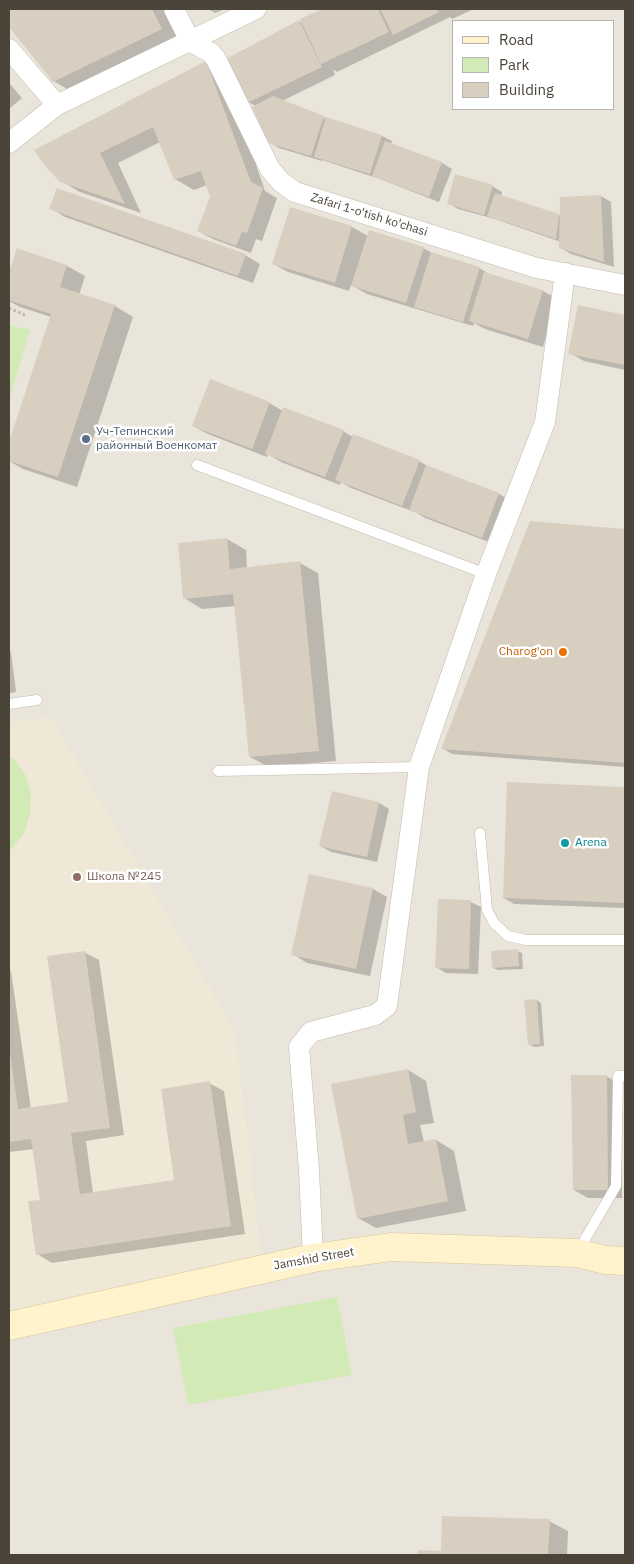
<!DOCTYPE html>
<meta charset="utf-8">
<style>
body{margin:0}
#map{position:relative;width:634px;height:1564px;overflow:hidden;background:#f6f3ec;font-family:"IBM Plex Sans",sans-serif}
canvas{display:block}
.frame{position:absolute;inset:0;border:10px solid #4b4439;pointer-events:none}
.legend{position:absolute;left:452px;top:20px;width:162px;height:90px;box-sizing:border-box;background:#fff;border:1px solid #b7b4b0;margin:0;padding:6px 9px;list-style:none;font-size:15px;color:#4b4439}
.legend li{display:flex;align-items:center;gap:10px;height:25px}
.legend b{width:25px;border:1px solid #b7b4b0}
</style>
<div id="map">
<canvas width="634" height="1564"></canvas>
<div class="frame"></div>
<ul class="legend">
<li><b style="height:6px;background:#fff3cd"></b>Road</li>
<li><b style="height:14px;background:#d2eab5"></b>Park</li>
<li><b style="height:14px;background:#d8cfc1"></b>Building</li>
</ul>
</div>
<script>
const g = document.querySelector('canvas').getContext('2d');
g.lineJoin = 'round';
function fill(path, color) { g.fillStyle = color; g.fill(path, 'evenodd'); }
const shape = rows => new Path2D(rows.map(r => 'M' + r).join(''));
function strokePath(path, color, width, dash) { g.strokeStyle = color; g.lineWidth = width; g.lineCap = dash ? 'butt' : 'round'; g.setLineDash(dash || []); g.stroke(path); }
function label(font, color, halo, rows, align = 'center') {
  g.font = font + ' "IBM Plex Sans",sans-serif'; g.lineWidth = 5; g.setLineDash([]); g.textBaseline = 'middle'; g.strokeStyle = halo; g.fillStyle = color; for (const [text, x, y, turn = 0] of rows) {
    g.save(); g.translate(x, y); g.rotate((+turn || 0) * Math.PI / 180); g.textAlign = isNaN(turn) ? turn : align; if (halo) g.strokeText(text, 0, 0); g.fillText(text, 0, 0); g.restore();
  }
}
const residential = shape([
 [9,9,625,9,625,1555,9,1555],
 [453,21,613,21,613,109,453,109]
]);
const education = shape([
 [51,717,235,1031,262,1262,9,1319,9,722]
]);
const green = shape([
 [9,325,30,330,9,401],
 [9,755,15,760,26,776,31,795,30,814,24,833,12,848,9,851],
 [337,1297,352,1375,188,1405,173,1328]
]);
const shadow = shape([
 [9,9,164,9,179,39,72,92,54,81,9,25],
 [208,9,225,9,215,13],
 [324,9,474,9,452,19,450,17,337,72,333,69,335,75,282,101,327,119,382,136,392,141,391,144,442,163,452,169,439,202,380,179,322,160,322,161,279,148,269,142,256,106,248,102,299,21,304,24,302,20],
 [206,63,224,73,258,164,256,165,265,191,277,198,262,241,256,239,251,253,213,239,198,231,212,198,207,185,194,190,175,179,160,142,118,163,141,213,80,192,61,181],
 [9,83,22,98,9,109],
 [492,186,502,192,501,197,561,216,601,196,611,202,614,267,571,254,561,248,561,242,495,219,458,209,448,203],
 [51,208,245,255,260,264,253,283,65,217],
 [352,227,368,236,423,248,434,254,479,268,489,274,543,291,557,299,543,347,485,329,474,323,473,326,367,294,351,285,349,291,288,272,274,264],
 [17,249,67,266,85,276,79,295,115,306,133,317,77,487,23,469,9,461,9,446,51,317,20,307,9,301,9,276],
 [579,307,625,316,625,370,584,361,570,353],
 [269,403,283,411,343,431,353,437,419,461,431,468,499,494,513,502,497,545,425,518,417,513,351,488,341,482,340,485,281,462,268,454,267,457,208,434,193,426],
 [531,522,625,531,625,767,452,754,442,748],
 [227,539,246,550,247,568,300,563,318,573,336,761,269,767,250,757,235,606,202,609,184,598,179,544],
 [9,651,11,652,16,692,9,693],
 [508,783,625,788,625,908,514,904,504,898],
 [333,793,379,803,389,809,377,862,331,852,321,846],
 [373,889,387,897,370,976,307,963,293,954],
 [471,902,481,907,478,974,446,973,436,967],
 [517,951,522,953,523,969,498,970,493,968],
 [84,952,99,960,124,1135,86,1141,93,1193,175,1181,209,1083,224,1091,245,1234,52,1263,37,1254,41,1201,34,1149,9,1152,9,970,11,971,31,1109,69,1103],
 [537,1000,541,1003,544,1046,534,1047,529,1044],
 [408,1070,426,1081,434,1123,420,1125,424,1142,436,1140,454,1151,466,1211,376,1228,358,1218],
 [606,1076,621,1085,622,1198,588,1198,574,1190],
 [549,1521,568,1531,567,1555,419,1555,419,1551,442,1552]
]);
const building = shape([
 [9,9,152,9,162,29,53,82,9,27],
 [322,9,378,9,389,32,321,64,300,19],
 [380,9,437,9,439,12,393,35],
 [299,20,322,67,247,103,226,59],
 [206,61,251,182,263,188,247,233,242,232,236,246,197,231,210,197,201,171,174,180,153,127,100,153,125,204,60,182,46,167,34,150],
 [273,96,324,116,311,156,268,143,252,107],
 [326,117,382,135,370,174,314,157],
 [385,141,442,162,429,197,372,176],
 [455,174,493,185,484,215,447,204],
 [57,188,246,254,238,276,49,209],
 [495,193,559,214,556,239,487,216],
 [601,195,604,262,559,248,560,197],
 [290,207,352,226,335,283,272,264],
 [369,230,424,247,406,303,351,286],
 [17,248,67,265,60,287,115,305,58,477,9,461,9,442,51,314,9,300,9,272],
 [431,252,480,267,463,322,414,307],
 [484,272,543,290,528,339,469,321],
 [578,305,625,315,625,365,568,354],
 [210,379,270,402,252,449,192,426],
 [283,407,344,430,325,477,265,454],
 [353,434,420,460,402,506,335,480],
 [426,465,499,493,482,538,409,510],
 [530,521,625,529,625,763,441,749],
 [227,538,230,569,300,561,319,751,249,757,233,594,183,599,178,543],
 [507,782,625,787,625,903,503,898],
 [332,791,379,802,367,857,319,846],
 [309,874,373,888,356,969,291,955],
 [438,899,471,900,469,969,435,968],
 [518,949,519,966,492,968,491,951],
 [85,951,110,1128,71,1133,80,1194,174,1180,161,1089,210,1081,231,1226,36,1255,28,1201,40,1200,31,1139,9,1142,9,1052,10,1052,18,1109,68,1102,47,956],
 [537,999,540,1044,528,1045,524,1000],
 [408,1069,416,1112,403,1115,408,1144,436,1139,448,1201,357,1219,331,1084],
 [571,1075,607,1075,608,1190,573,1190],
 [442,1516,550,1519,548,1555,417,1555,418,1550,441,1551]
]);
const path = shape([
 [9,308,25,315]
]);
const lane = shape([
 [197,465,486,574],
 [9,704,37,700],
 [218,771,419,767],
 [480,833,487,910,494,923,508,936,526,940,625,940],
 [577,1253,616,1186,618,1076,625,1076]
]);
const street = shape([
 [174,9,190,41,211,53,216,59,270,169,281,182,295,192,537,268,625,285],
 [9,49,57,105],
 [9,143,57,105,256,9],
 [313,1258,309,1170,299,1047,311,1032,375,1015,387,1006,419,767,486,574,545,422,565,273]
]);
const secondary = shape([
 [9,1326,313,1258,391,1247,577,1253,605,1260,625,1261]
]);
const markers = [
 [86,439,5,"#5c6f8a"],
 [563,652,5,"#e8710a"],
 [565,843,5,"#0f9aa8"],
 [77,877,5,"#8d6e63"]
];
const streetNames = [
 ["Zafari 1-o'tish ko'chasi",369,215,17],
 ["Jamshid Street",314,1259,-10]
];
const serviceNames = [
 ["Уч-Тепинский",96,432],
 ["районный Военкомат",96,446]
];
const foodNames = [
 ["Charog'on",553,652]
];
const cultureNames = [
 ["Arena",575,843]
];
const educationNames = [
 ["Школа №245",87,877]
];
fill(residential, '#eae5da');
fill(education, '#efe8d6');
fill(green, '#d2eab5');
fill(shadow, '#0003');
fill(building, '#d8cfc1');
strokePath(lane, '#c2bbae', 11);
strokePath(street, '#c2bbae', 21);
strokePath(secondary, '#d6c79b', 29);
strokePath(path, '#c4b79f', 3, [2.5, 2.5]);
strokePath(lane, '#fff', 10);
strokePath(street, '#fff', 20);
strokePath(secondary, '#fff3cd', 28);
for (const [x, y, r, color] of markers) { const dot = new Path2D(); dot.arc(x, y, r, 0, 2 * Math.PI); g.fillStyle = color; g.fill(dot); strokePath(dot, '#fff', 2); }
label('12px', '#4b4439', '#fff', streetNames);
label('12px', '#4e5e75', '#fff', serviceNames, 'left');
label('12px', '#c56008', '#fff', foodNames, 'right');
label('12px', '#0d838f', '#fff', cultureNames, 'left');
label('12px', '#785e54', '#fff', educationNames, 'left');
</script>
